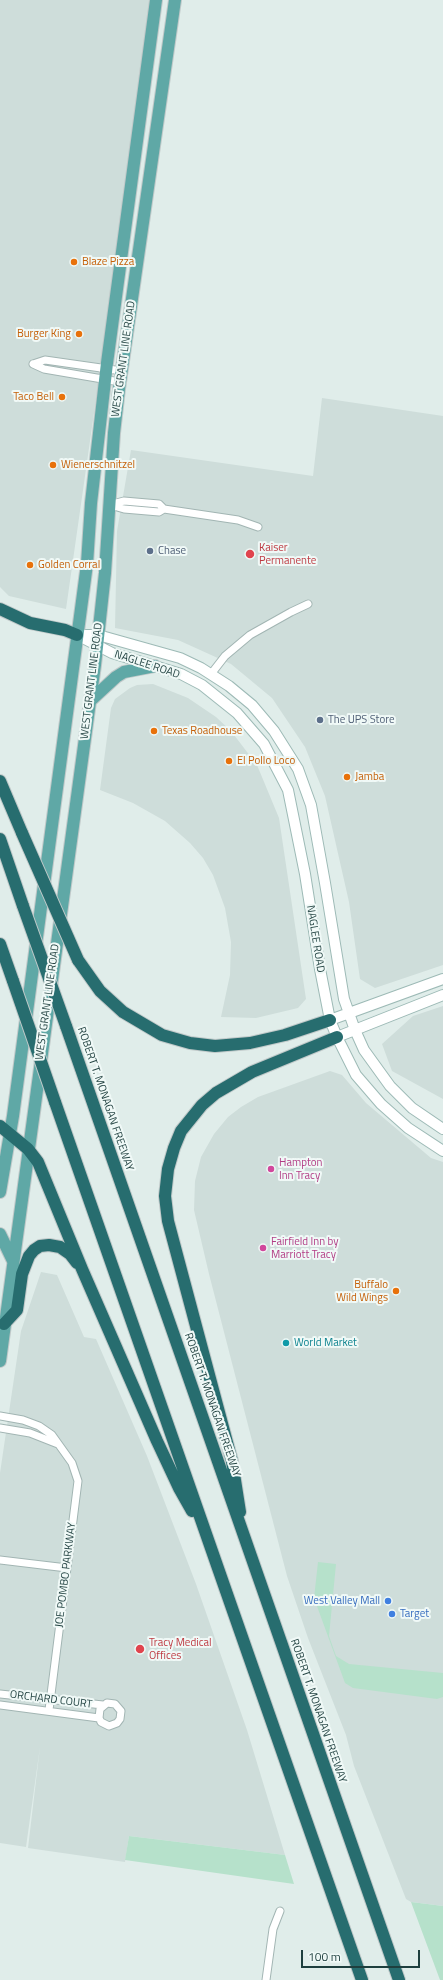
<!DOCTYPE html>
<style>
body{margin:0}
#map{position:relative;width:443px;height:1980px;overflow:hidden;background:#e0edea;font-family:"Titillium Web",sans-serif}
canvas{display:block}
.scale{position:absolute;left:301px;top:1950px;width:119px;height:18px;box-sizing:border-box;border:2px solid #1e3f3e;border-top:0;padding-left:5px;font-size:12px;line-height:14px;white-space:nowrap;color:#1e3f3e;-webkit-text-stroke:3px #f0f9f7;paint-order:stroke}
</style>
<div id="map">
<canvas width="443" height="1980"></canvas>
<div class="scale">100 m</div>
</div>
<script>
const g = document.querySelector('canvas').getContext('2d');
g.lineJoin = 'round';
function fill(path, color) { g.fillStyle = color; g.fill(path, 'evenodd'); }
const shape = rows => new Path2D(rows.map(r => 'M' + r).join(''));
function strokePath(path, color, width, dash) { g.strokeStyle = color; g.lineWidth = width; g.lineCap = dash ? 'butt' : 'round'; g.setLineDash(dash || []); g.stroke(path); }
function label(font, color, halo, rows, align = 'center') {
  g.font = font + ' "Titillium Web",sans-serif'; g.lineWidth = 4; g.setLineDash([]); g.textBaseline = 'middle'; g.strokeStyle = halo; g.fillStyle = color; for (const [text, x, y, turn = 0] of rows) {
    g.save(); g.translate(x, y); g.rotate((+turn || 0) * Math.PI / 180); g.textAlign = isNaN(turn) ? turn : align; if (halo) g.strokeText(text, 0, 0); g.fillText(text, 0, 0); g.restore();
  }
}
const built = shape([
 [0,0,153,0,66,609,9,596,0,587],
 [322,398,443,416,443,965,375,988,360,979,349,902,325,796,305,747,272,698,231,664,178,640,115,628,117,531,131,450,313,476],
 [153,684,188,698,216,717,231,731,257,765,279,818,306,999,298,1008,256,1018,221,1017,230,975,231,942,225,908,213,875,203,858,190,843,165,821,133,803,100,790,111,708,115,699,130,688,137,685],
 [443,1006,443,1099,392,1071,382,1044,413,1016],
 [330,1071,342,1075,366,1103,431,1158,443,1162,443,1906,411,1902,406,1899,354,1766,346,1735,308,1638,287,1576,209,1274,194,1210,195,1181,201,1157,214,1134,228,1117,241,1107,258,1097],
 [41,1272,57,1275,84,1337,96,1339,147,1456,196,1584,247,1730,285,1855,129,1836,125,1862,28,1848,40,1747,26,1847,0,1843,0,1473,21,1331]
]);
const green = shape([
 [318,1562,336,1564,329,1636,336,1656,349,1664,443,1673,443,1697,437,1699,353,1688,345,1683,314,1598],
 [129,1836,285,1855,294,1884,125,1860],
 [411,1902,443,1906,443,1980,440,1980]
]);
const street = shape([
 [33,364,45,360,122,371],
 [33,364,44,369,120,382],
 [109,505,124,501,159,504,164,509,238,520,258,527],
 [110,505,124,509,159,512,164,509],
 [211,674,225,656,250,635,291,612,308,604],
 [0,1416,23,1420,39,1426,52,1435,72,1463,78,1481,49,1710],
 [0,1428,30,1433,58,1444],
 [0,1560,67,1568],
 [0,1694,103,1705],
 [0,1705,99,1718,101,1722,109,1726,117,1723,120,1719,121,1711,115,1704,107,1703,100,1709,99,1718],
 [266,1980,273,1929,280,1911]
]);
const secondary = shape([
 [77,635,112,653,181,674,202,685,237,713,264,744,288,790,305,874,320,969,330,1020,337,1037,356,1075,381,1104,408,1128,443,1151],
 [77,635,98,635,180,658,201,668,229,686,252,705,274,731,298,769,311,805,325,883,344,999,355,1030,364,1050,390,1086,412,1108,443,1129],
 [330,1020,443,979],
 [337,1037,443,995]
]);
const primary = shape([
 [90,701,116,677,124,672,155,666],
 [0,1192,13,1116,87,564,91,503,107,363,156,0],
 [0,1234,13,1261],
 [0,1361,95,665,105,573,114,433,119,389,175,0]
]);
const highway = shape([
 [0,609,30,623,65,630,77,635],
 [0,781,22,833],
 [0,839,23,906],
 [0,944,13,981],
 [78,960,100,991,123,1012,162,1035,190,1043,215,1046,250,1043,285,1035,330,1020],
 [66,1026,399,1980],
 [55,1102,362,1980],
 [0,1126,28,1149,38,1162,82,1269,157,1441,179,1488,192,1511],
 [4,1324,17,1310,22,1274,29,1256,34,1250,40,1246,49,1245,60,1247,70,1254,77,1263],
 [240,1512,232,1461,168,1221,165,1196,168,1169,174,1148,181,1131,202,1105,216,1093,252,1072,337,1037]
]);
const highwayBridge = shape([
 [22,833,78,960],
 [23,906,66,1026],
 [13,981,55,1102]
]);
const markers = [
 [74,262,4,"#e8710a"],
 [79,334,4,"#e8710a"],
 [62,397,4,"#e8710a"],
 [53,465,4,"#e8710a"],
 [150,551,4,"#5c6f8a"],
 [250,554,5,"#e0444e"],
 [30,565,4,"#e8710a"],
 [320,720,4,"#5c6f8a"],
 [154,731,4,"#e8710a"],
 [229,761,4,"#e8710a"],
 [347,777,4,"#e8710a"],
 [271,1169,4,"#d1479c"],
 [263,1248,4,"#d1479c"],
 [396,1291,4,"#e8710a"],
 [286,1343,4,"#0f9aa8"],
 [388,1601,4,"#3f7fe0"],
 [392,1614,4,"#3f7fe0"],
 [140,1649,5,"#e0444e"]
];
const foodNames = [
 ["Blaze Pizza",82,262],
 ["Burger King",71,334,"right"],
 ["Taco Bell",54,397,"right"],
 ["Wienerschnitzel",61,465],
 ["Golden Corral",38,565],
 ["Texas Roadhouse",162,731],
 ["El Pollo Loco",237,761],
 ["Jamba",355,777],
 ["Buffalo",388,1285,"right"],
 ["Wild Wings",388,1298,"right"]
];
const streetNames = [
 ["WEST GRANT LINE ROAD",124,359,-82],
 ["NAGLEE ROAD",147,665,18],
 ["WEST GRANT LINE ROAD",92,681,-83],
 ["NAGLEE ROAD",315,939,81],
 ["WEST GRANT LINE ROAD",48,1002,-82],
 ["ROBERT T. MONAGAN FREEWAY",105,1099,71],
 ["ROBERT T. MONAGAN FREEWAY",212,1405,71],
 ["JOE POMBO PARKWAY",66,1575,-83],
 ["ORCHARD COURT",51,1700,7],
 ["ROBERT T. MONAGAN FREEWAY",318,1711,71]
];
const healthNames = [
 ["Kaiser",259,548],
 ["Permanente",259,561],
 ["Tracy Medical",149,1643],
 ["Offices",149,1656]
];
const serviceNames = [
 ["Chase",158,551],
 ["The UPS Store",328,720]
];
const hotelNames = [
 ["Hampton",279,1163],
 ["Inn Tracy",279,1176],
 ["Fairfield Inn by",271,1242],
 ["Marriott Tracy",271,1255]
];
const cultureNames = [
 ["World Market",294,1343]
];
const shopNames = [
 ["West Valley Mall",380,1601],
 ["Target",400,1614,"left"]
];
fill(built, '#ceddda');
fill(green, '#b6e1cb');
strokePath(street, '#a2b5b3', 9);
strokePath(secondary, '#9dbab6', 12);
strokePath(primary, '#c0c9c9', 14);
strokePath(highway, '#c0c9c9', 14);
strokePath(street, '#fff', 7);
strokePath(secondary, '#fff', 10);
strokePath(primary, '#5fa8a6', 12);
strokePath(highway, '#276d6f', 12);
strokePath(highwayBridge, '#c0c9c9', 14, []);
strokePath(highwayBridge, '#276d6f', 12);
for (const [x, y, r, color] of markers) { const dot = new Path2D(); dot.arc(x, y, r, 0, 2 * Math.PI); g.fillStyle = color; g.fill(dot); strokePath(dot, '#f0f9f7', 1.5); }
label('11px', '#c56008', '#f0f9f7', foodNames, 'left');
label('11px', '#1e3f3e', '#f0f9f7', streetNames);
label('11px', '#be3a42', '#f0f9f7', healthNames, 'left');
label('11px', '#4e5e75', '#f0f9f7', serviceNames, 'left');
label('11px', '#b23c85', '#f0f9f7', hotelNames, 'left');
label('11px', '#0d838f', '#f0f9f7', cultureNames, 'left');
label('11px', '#366cbe', '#f0f9f7', shopNames, 'right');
</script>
